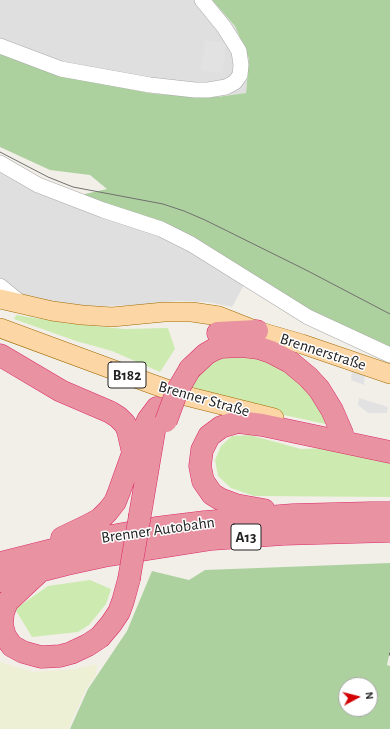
<!DOCTYPE html>
<meta charset="utf-8">
<style>
body{margin:0}
#map{position:relative;width:390px;height:729px;overflow:hidden;background:#f2efe9;font-family:"Alegreya Sans",sans-serif}
canvas{display:block}
.north{position:absolute;left:338px;top:677px;width:40px;height:40px;box-sizing:border-box;background:#fff;border:1px solid #a7a7a7;border-radius:50%;rotate:83deg;font-size:11px;font-weight:700;line-height:16px;text-align:center;color:#222}
.north::after{content:'';display:block;margin:auto;width:14px;height:18px;background:#d40000;clip-path:polygon(50% 0,100% 100%,50% 72%,0 100%)}
</style>
<div id="map">
<canvas width="390" height="729"></canvas>
<div class="north">N</div>
</div>
<script>
const g = document.querySelector('canvas').getContext('2d');
g.lineJoin = 'round';
function fill(path, color) { g.fillStyle = color; g.fill(path, 'evenodd'); }
const shape = rows => new Path2D(rows.map(r => 'M' + r).join(''));
function strokePath(path, color, width, dash) { g.strokeStyle = color; g.lineWidth = width; g.lineCap = dash ? 'butt' : 'round'; g.setLineDash(dash || []); g.stroke(path); }
function label(font, color, halo, rows, align = 'center') {
  g.font = font + ' "Alegreya Sans",sans-serif'; g.lineWidth = 3; g.setLineDash([]); g.textBaseline = 'middle'; g.strokeStyle = halo; g.fillStyle = color; for (const [text, x, y, turn = 0] of rows) {
    g.save(); g.translate(x, y); g.rotate((+turn || 0) * Math.PI / 180); g.textAlign = isNaN(turn) ? turn : align; if (halo) g.strokeText(text, 0, 0); g.fillText(text, 0, 0); g.restore();
  }
}
const residential = shape([
 [0,0,212,0,235,26,249,59,246,93,216,97,155,94,78,79,0,54],
 [0,167,250,274,232,307,208,302,178,301,139,305,103,306,54,305,0,293]
]);
const farmland = shape([
 [0,662,33,672,75,669,97,664,96,675,86,689,68,729,0,729]
]);
const grass = shape([
 [16,315,65,323,124,329,168,328,175,349,160,372,112,351,76,341,14,319],
 [250,354,283,367,314,394,330,425,256,409,190,386,204,365,216,357],
 [250,435,301,449,332,448,390,461,390,497,254,496,231,488,218,476,215,460,221,446,232,436],
 [90,580,111,589,106,604,89,625,78,632,32,637,15,609,48,586]
]);
const forest = shape([
 [212,0,390,0,390,351,301,313,250,274,76,196,107,189,90,175,50,170,0,147,0,54,78,79,155,94,217,97,246,93,249,59,235,26],
 [390,563,390,651,387,665,390,666,390,729,70,729,88,689,127,631,152,571,189,580,205,570],
 [346,685,370,685,370,709,346,709]
]);
const parking = shape([
 [205,40,226,43,223,73,201,71],
 [352,371,365,375,364,385,351,380],
 [359,398,388,407,387,413,368,413,358,405]
]);
const minor = shape([
 [0,46,61,69,150,85,195,90,208,90,226,87,235,82,240,75,241,65,239,51,224,27,202,0],
 [0,163,38,185,103,210,161,229,191,244,308,317,390,355],
 [0,286,21,303]
]);
const major = shape([
 [0,299,52,311,82,315,112,317,164,312,192,312,219,316,257,331,302,344,390,374],
 [0,328,152,384,186,396,274,418]
]);
const highway = shape([
 [218,333,257,331],
 [0,355,61,391,110,412,118,417,125,424,128,431,133,453],
 [190,369,206,354,213,350,221,347,242,346,259,348,271,352,290,362,308,377,319,389,332,410,342,433],
 [264,510,236,505,220,499,212,494,203,481,200,466,202,450,209,436,221,427,238,422,262,425,390,452],
 [140,515,156,420],
 [62,538,89,525,100,519,108,511,115,502,119,492,133,453,148,420,157,408],
 [0,563,100,538,156,528,205,522,293,515,371,513,390,513],
 [38,573,7,602,3,613,2,625,5,636,12,646,23,652,41,657,60,656,71,653,88,645,100,637,111,624,119,612,123,601,129,579],
 [0,581,67,564,104,556,212,539,283,534,390,531]
]);
const tram = shape([
 [0,152,48,177,73,187,163,204,184,211,205,220,306,270,390,314]
]);
const rail = shape([
 [389,654,390,654]
]);
const highwayBridge = shape([
 [166,421,177,391,190,369],
 [129,579,140,515]
]);
const shields = [
 [127,375,38],
 [246,537,30]
];
const shieldNames = [
 ["B182",127,375],
 ["A13",246,537]
];
const streetNames = [
 ["Brennerstraße",323,352,18],
 ["Brenner Straße",204,399,16],
 ["Brenner Autobahn",158,530,-8]
];
fill(residential, '#e0dfdf');
fill(farmland, '#eef0d5');
fill(grass, '#cdebb0');
fill(forest, '#add19e');
fill(parking, '#e2e2e2');
strokePath(minor, '#a9a9a9', 16);
strokePath(major, '#a06b00', 20);
strokePath(highway, '#dc2a67', 23);
strokePath(minor, '#fff', 15);
strokePath(major, '#fcd6a4', 19);
strokePath(highway, '#e892a2', 22);
strokePath(tram, '#707070', 1);
strokePath(rail, '#707070', 3, [8, 8]);
strokePath(highwayBridge, '#dc2a67', 23, []);
strokePath(highwayBridge, '#e892a2', 22);
for (const [x, y, w] of shields) { const box = new Path2D(); box.roundRect(x - w / 2, y - 13, w, 26, 3); g.fillStyle = '#fff'; g.fill(box); strokePath(box, '#222', 1); }
label('bold 15px', '#222', null, shieldNames);
label('16px', '#222', '#fff', streetNames);
</script>
